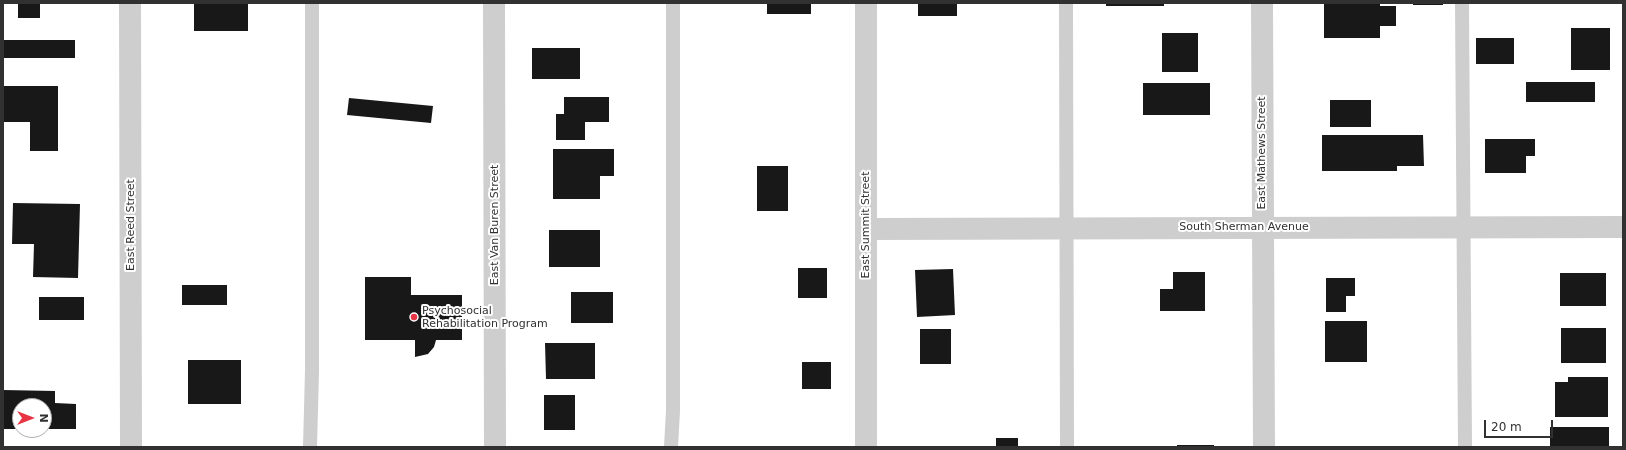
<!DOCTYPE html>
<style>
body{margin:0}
#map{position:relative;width:1626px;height:450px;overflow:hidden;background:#fff;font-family:"DejaVu Sans",sans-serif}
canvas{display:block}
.frame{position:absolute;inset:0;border:4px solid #313131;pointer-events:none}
.north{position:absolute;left:12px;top:398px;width:40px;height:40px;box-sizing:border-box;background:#fff;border:1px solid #adadad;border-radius:50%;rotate:90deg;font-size:11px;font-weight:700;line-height:16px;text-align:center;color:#313131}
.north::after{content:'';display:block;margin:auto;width:14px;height:18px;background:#e73545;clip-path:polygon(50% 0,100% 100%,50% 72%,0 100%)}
.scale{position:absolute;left:1484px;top:420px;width:69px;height:18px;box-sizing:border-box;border:2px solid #313131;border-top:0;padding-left:5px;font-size:12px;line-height:14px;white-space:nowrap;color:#313131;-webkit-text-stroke:3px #fff;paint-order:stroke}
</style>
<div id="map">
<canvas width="1626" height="450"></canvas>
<div class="frame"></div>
<div class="north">N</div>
<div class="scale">20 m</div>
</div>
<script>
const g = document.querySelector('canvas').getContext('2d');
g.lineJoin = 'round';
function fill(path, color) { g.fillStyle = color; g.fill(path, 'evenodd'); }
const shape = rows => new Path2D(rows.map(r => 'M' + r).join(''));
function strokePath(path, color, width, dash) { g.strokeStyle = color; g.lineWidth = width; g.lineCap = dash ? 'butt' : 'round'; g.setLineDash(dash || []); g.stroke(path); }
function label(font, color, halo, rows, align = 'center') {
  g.font = font + ' "DejaVu Sans",sans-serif'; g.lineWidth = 4; g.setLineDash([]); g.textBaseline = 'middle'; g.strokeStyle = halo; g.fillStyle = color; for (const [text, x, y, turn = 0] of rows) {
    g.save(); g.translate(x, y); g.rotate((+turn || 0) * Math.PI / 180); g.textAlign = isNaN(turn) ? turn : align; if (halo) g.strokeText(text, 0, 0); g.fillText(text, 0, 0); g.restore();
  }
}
const building = shape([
 [18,3,40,3,40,18,18,18],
 [194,3,248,3,248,31,194,31],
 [767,3,811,3,811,14,767,14],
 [918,3,957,3,957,16,918,16],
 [1106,3,1164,3,1164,6,1106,6],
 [1324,3,1380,3,1380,6,1396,6,1396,26,1380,26,1380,38,1324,38],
 [1413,3,1443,3,1443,5,1413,5],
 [1571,28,1610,28,1610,70,1571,70],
 [1162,33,1198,33,1198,72,1162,72],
 [1476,38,1514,38,1514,64,1476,64],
 [3,40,75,40,75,58,3,58],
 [532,48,580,48,580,79,532,79],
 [1526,82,1595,82,1595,102,1526,102],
 [1143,83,1210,83,1210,115,1143,115],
 [4,86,58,86,58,151,30,151,30,122,4,122],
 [564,97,609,97,609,122,585,122,585,140,556,140,556,114,564,114],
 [349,98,433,106,431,123,347,115],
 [1330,100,1371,100,1371,127,1330,127],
 [1322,135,1423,135,1424,166,1397,166,1397,171,1322,171],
 [1485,139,1535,139,1535,156,1526,156,1526,173,1485,173],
 [553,149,614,149,614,176,600,176,600,199,553,199],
 [757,166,788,166,788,211,757,211],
 [13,203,80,204,78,278,33,277,34,244,12,244],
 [549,230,600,230,600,267,549,267],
 [798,268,827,268,827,298,798,298],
 [953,269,955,315,917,317,915,270],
 [1173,272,1205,272,1205,311,1160,311,1160,289,1173,289],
 [1560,273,1606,273,1606,306,1560,306],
 [365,277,411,277,411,295,462,295,462,340,436,340,434,347,428,354,415,357,415,340,365,340],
 [1326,278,1355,278,1355,296,1346,296,1346,312,1326,312],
 [182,285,227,285,227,305,182,305],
 [571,292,613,292,613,323,571,323],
 [39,297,84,297,84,320,39,320],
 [1325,321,1367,321,1367,362,1325,362],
 [1561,328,1606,328,1606,363,1561,363],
 [920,329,951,329,951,364,920,364],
 [545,343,595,343,595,379,546,379],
 [188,360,241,360,241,404,188,404],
 [802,362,831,362,831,389,802,389],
 [1568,377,1608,377,1608,417,1555,417,1555,382,1568,382],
 [3,390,55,391,55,403,76,404,76,429,44,429,44,406,20,406,20,429,3,429],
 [544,395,575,395,575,430,544,430],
 [1550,427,1609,427,1609,447,1550,447],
 [996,438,1018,438,1018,447,996,447],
 [1177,445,1214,445,1214,447,1177,447]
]);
const service = shape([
 [1066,3,1067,447],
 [1462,3,1465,447],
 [310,447,312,371,312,3],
 [671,447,673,411,673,3]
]);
const minor = shape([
 [130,3,131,447],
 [494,3,495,447],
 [1262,3,1264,447],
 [866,229,1623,227]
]);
const tertiary = shape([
 [866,447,866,3]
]);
const markers = [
 [414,317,4,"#e73545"]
];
const streetNames = [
 ["East Mathews Street",1262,153,-90],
 ["East Reed Street",131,225,-90],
 ["East Van Buren Street",495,225,-90],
 ["East Summit Street",866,225,-90],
 ["South Sherman Avenue",1244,227]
];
const poiNames = [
 ["Psychosocial",422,311],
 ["Rehabilitation Program",422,324]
];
fill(building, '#181818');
strokePath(service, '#cecece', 14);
strokePath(minor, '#cecece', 22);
strokePath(tertiary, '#cecece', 22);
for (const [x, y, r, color] of markers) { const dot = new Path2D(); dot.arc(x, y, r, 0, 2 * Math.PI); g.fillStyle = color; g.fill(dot); strokePath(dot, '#fff', 1.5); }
label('11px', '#313131', '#fff', streetNames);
label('11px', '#313131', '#fff', poiNames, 'left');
</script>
